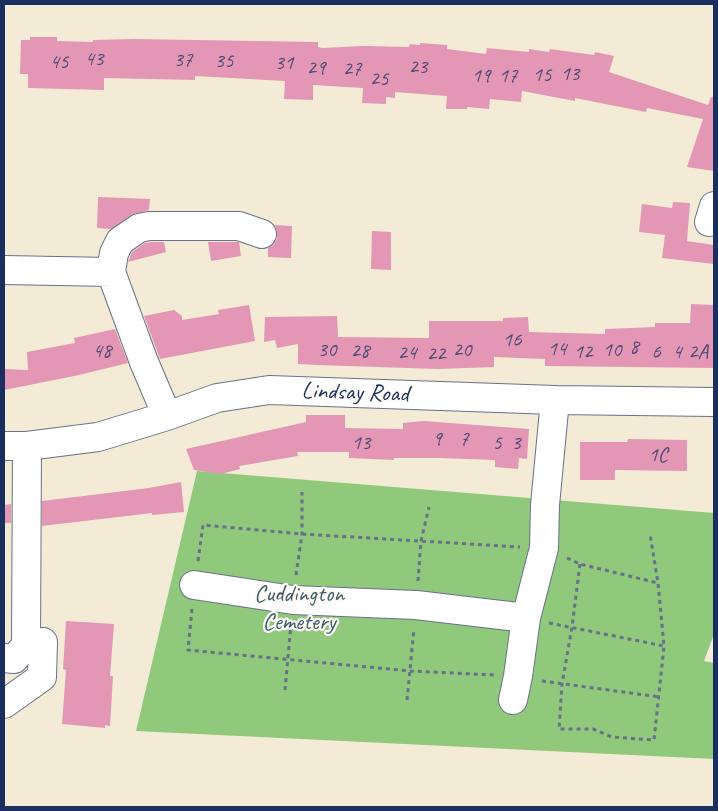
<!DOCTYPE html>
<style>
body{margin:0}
#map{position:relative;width:718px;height:811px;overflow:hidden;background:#f3ebd5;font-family:Caveat,sans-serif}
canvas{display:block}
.frame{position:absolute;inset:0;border:5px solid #1b2f5e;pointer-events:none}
</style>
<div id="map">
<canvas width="718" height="811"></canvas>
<div class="frame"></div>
</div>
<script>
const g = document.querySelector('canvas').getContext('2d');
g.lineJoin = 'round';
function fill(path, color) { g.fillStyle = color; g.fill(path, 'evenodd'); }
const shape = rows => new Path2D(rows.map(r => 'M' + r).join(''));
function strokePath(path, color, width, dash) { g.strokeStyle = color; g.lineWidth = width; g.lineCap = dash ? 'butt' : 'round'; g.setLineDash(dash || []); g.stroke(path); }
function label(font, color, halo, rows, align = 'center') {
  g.font = font + ' Caveat,sans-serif'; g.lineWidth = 4.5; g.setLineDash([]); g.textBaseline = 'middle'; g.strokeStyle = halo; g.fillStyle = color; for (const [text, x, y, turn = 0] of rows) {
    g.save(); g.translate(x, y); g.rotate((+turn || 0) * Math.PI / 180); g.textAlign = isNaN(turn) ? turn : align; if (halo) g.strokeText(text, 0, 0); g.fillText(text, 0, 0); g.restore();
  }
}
const green = shape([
 [197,471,714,513,714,634,704,661,714,663,714,759,136,731]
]);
const building = shape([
 [30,37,57,37,57,41,93,42,93,40,134,39,318,42,318,47,322,48,364,46,409,47,410,44,420,45,420,43,447,45,447,49,486,54,487,48,529,52,529,49,549,52,550,49,594,55,595,52,614,56,609,72,708,105,711,97,714,97,714,171,687,167,703,119,647,108,646,112,575,98,575,101,522,91,521,102,490,99,489,109,467,107,467,109,446,109,447,96,395,92,395,98,386,97,386,104,362,103,363,88,313,85,313,100,284,99,285,81,195,76,195,80,104,78,104,90,28,88,28,74,20,74,21,40,30,40],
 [98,197,150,199,149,210,131,215,111,229,97,228],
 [673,202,690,203,687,241,714,245,714,264,662,258,665,235,639,232,642,204,672,208],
 [275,225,292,226,291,258,268,257,268,248,273,245,277,239,277,232],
 [372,231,391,232,391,270,371,269],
 [151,242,164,242,166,252,128,262,132,252,145,243],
 [208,242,239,242,241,256,211,261],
 [691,304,714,305,714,368,545,366,545,359,494,357,494,367,438,369,316,365,298,364,298,344,277,348,275,340,264,342,265,317,337,316,338,337,429,338,429,321,503,321,503,318,528,317,529,332,605,334,605,329,655,327,655,323,690,323],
 [249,305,255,341,160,359,144,316,174,310,182,316,182,320,219,314,218,310],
 [115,329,128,363,79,375,4,390,4,369,28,370,27,352,75,343,74,338],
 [306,415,345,415,345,428,403,429,403,423,424,421,529,429,527,459,519,458,518,469,495,467,495,460,440,458,394,458,394,460,349,458,349,452,297,452,298,456,239,466,240,469,221,474,194,470,186,449,306,422],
 [628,439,687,440,687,471,615,470,615,480,580,480,580,442,627,442],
 [181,482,184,512,152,515,152,513,42,526,42,501,149,488],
 [11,504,11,523,4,523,4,505],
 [66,621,114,624,110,676,113,676,110,726,105,725,105,728,62,724,66,670,63,669]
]);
const path = shape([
 [567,558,580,564,658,583],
 [198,561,203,525,302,534,520,547],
 [580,564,572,627,562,684,559,729,593,729,612,737,654,740,664,646,658,583,650,534],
 [296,575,302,534,302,492],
 [418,581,421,541,429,507],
 [192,609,188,650,411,671,494,675],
 [549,623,664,646],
 [542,681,660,697],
 [285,690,291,624],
 [407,700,414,629]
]);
const minor = shape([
 [709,222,714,206],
 [4,270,111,272],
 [167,416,144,362,111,272,114,253,120,241,139,228,149,226,239,226,262,234],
 [4,446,27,446,98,437,167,416,217,398,269,390,555,400,714,402],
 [194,585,293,600,416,605,526,618],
 [4,658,14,659,26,645,27,446],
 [513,700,518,676,526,618,544,548,545,505,555,400],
 [4,704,42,677,43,642]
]);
const numberNames = [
 ["43",94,59],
 ["37",183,60],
 ["35",224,61],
 ["45",59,62],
 ["31",284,63],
 ["23",418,67],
 ["29",316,68],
 ["27",352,69],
 ["13",570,74],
 ["15",542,75],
 ["19",481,76],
 ["17",508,76],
 ["25",379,79],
 ["16",512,340],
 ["8",634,347],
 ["14",557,349],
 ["30",327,350],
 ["20",462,350],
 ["10",612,350],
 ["48",102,351],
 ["28",360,351],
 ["12",583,352],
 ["6",656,352],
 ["4",677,352],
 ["2A",698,352],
 ["24",407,353],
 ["22",436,354],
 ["9",437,439],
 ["7",464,439],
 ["13",361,443],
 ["5",497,443],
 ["3",516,443],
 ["1C",658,455]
];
const streetNames = [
 ["Lindsay Road",355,393,2]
];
const parkNames = [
 ["Cuddington",299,595],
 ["Cemetery",299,623]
];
fill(green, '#90c97c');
fill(building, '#e497b4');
strokePath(minor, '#677188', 30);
strokePath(path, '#677188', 3, [4, 4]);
strokePath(minor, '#fff', 28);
label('21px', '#4d4974', null, numberNames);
label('24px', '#1b2f5e', '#fdfcf7', streetNames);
label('24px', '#3e5d67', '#fdfcf7', parkNames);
</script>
